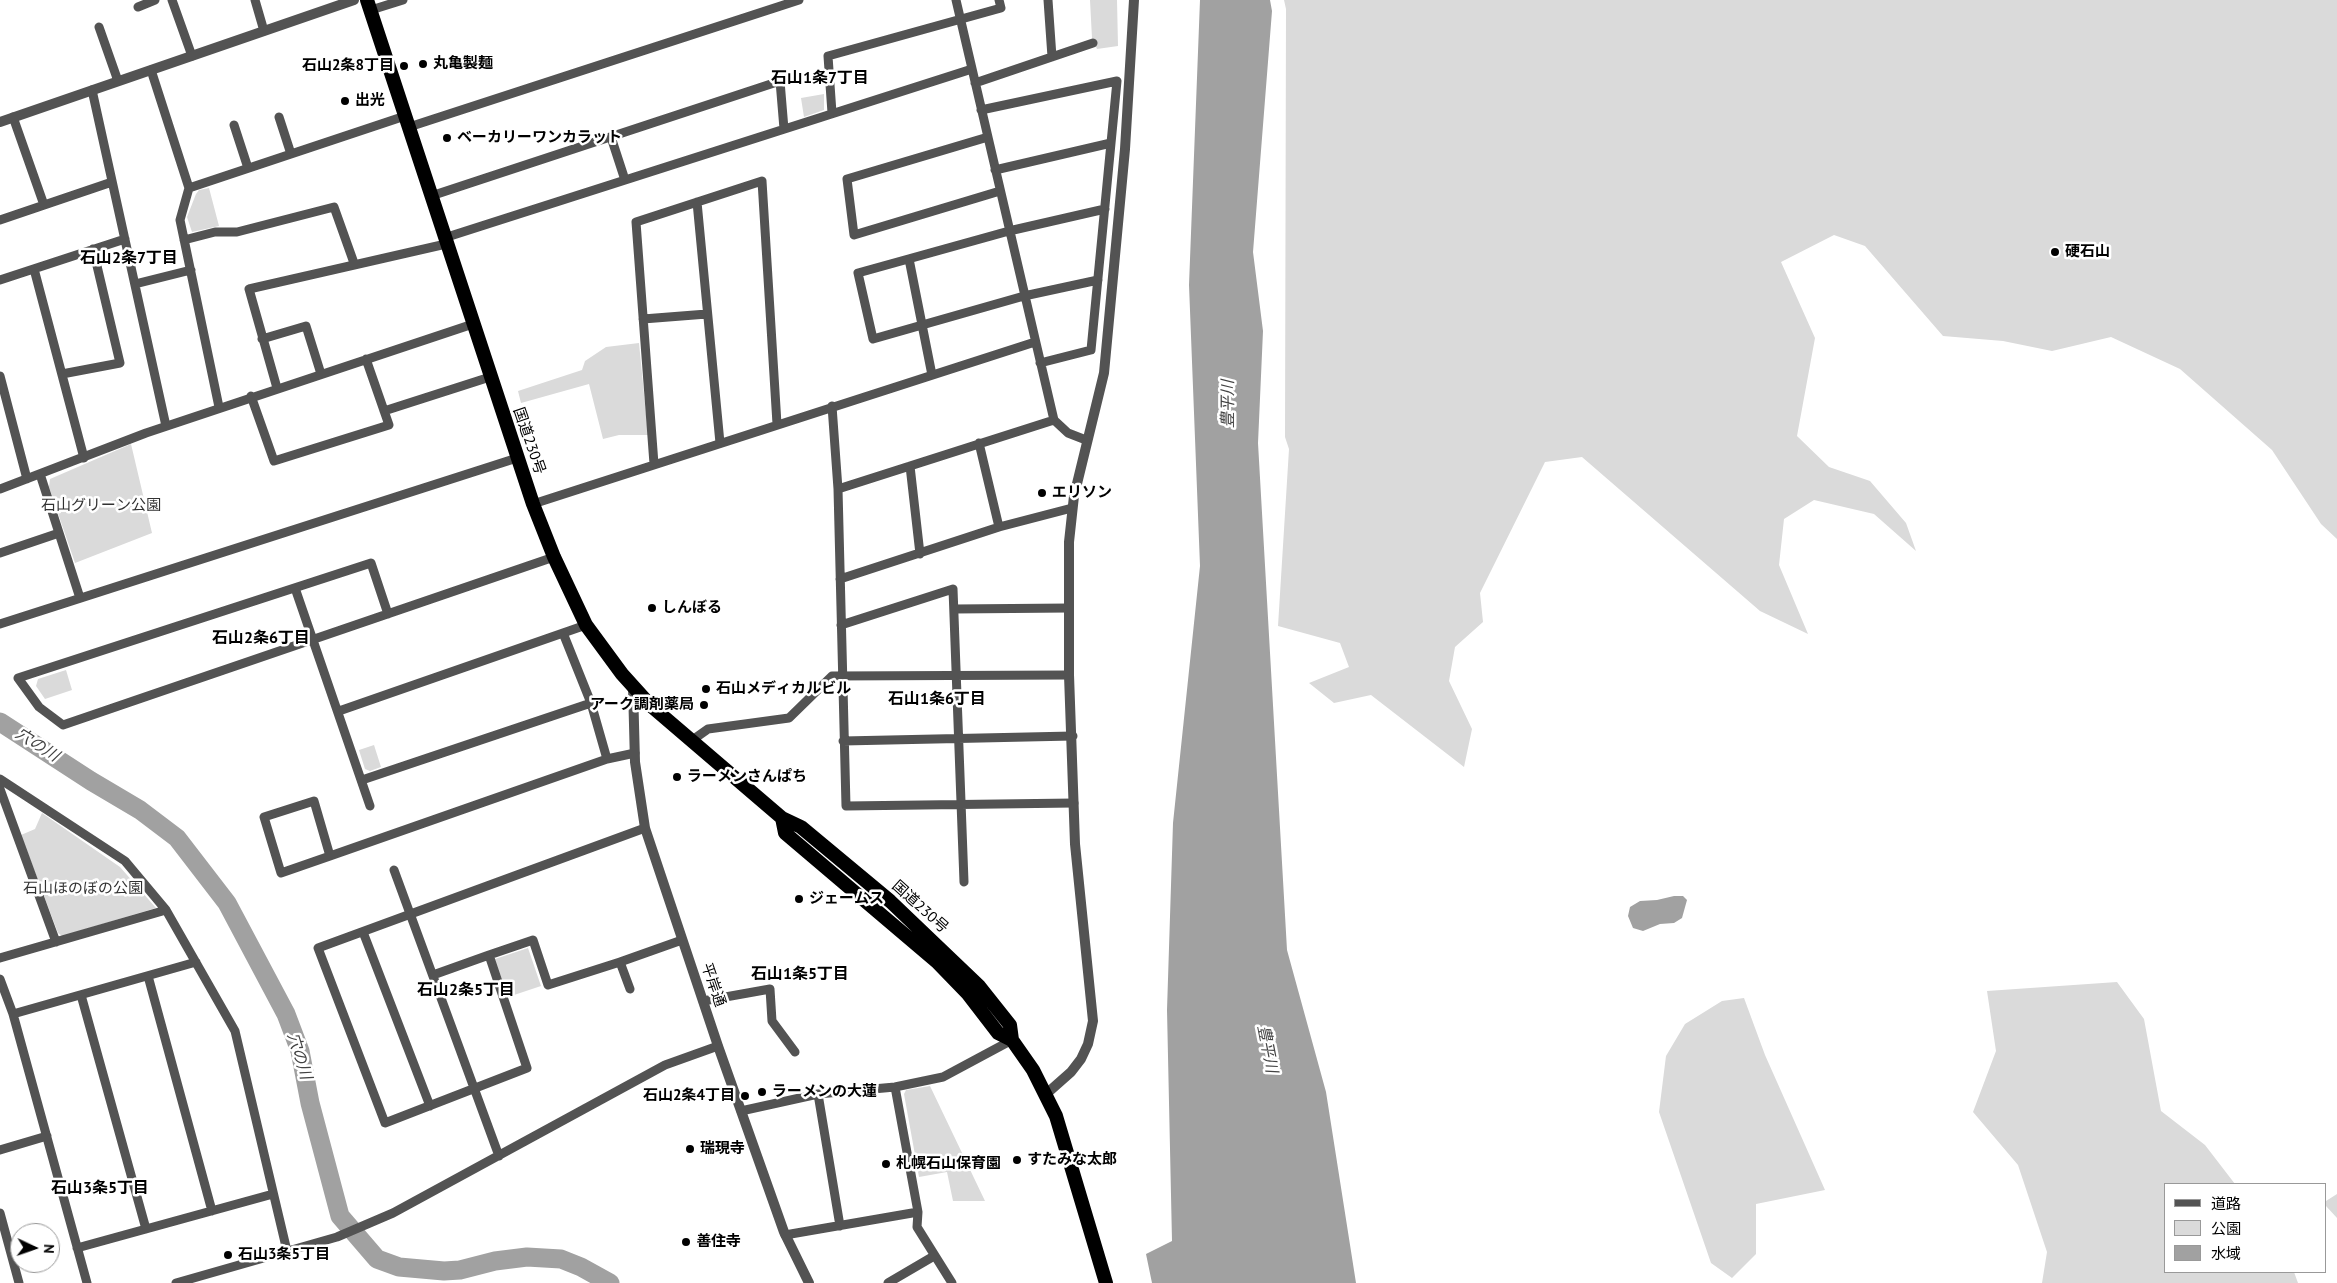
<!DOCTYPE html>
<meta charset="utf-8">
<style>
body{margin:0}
#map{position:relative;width:2337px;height:1283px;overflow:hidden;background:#fff;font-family:"PT Sans","Noto Sans JP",sans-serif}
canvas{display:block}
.legend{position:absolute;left:2164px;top:1183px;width:162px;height:90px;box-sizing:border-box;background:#fff;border:1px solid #999;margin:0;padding:6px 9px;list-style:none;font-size:15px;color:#000}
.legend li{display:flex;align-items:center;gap:10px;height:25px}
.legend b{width:25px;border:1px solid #999}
.north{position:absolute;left:10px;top:1223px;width:50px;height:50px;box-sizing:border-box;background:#fff;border:1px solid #999;border-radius:50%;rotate:93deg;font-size:14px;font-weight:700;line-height:20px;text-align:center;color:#000}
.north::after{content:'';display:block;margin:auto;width:18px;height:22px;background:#000;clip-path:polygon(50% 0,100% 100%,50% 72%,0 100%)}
</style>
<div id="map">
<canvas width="2337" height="1283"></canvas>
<ul class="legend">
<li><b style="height:6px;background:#535353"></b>道路</li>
<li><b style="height:14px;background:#dadada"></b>公園</li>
<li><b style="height:14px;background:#a1a1a1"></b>水域</li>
</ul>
<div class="north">N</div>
</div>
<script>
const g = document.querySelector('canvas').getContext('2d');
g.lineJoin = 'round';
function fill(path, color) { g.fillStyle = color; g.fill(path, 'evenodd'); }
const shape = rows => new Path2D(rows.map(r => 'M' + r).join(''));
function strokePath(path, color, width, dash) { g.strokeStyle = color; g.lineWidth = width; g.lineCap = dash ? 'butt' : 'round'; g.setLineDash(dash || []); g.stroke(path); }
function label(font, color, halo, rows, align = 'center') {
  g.font = font + ' "PT Sans","Noto Sans JP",sans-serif'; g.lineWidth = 5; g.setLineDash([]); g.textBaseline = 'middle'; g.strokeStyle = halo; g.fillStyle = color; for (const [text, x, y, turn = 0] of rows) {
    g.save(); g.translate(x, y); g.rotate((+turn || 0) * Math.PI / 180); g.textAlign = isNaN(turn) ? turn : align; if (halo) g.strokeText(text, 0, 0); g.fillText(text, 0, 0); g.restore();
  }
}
const green = shape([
 [1090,0,1117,0,1118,46,1097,49,1092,38],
 [1284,0,2337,0,2337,539,2321,524,2272,450,2180,369,2111,337,2052,351,2003,341,1943,336,1865,246,1834,235,1781,262,1815,338,1797,436,1829,467,1870,481,1906,523,1916,551,1874,514,1814,500,1784,519,1779,565,1808,634,1760,611,1582,457,1545,462,1480,593,1483,622,1455,647,1449,681,1472,729,1464,767,1371,695,1334,703,1309,683,1349,667,1340,643,1278,626,1289,449,1285,437,1286,9],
 [824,94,824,110,804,117,801,98],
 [209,188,219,226,192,232,187,217,196,194,199,190],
 [639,343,648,435,619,435,603,439,589,384,521,403,518,391,582,370,585,361,606,347],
 [131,444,152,533,75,563,49,487,50,479],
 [66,670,72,690,45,699,36,686,38,679],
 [374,745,381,767,370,771,365,769,359,750],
 [42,813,120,867,156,908,62,936,58,933,21,835,35,829],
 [528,948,541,986,508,997,495,959],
 [2117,982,2144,1019,2161,1111,2205,1145,2235,1184,2166,1184,2166,1272,2294,1272,2298,1283,2042,1283,2047,1252,2018,1165,1973,1112,1996,1051,1987,991],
 [1744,998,1765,1055,1825,1190,1756,1204,1756,1254,1732,1278,1711,1263,1659,1112,1666,1056,1685,1024,1722,1001],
 [930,1086,985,1201,953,1201,947,1172,919,1177,904,1094,906,1090],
 [2337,1194,2337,1218,2326,1206,2326,1201]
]);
const water = shape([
 [1200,0,1270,0,1272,11,1253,252,1263,331,1258,443,1287,950,1326,1092,1356,1283,1152,1283,1146,1254,1172,1241,1167,1010,1173,823,1200,566,1189,285],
 [1674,896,1683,896,1687,900,1682,918,1674,923,1660,924,1643,931,1633,928,1628,916,1630,907,1640,901,1657,900]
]);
const river = shape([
 [0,722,91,781,140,810,177,838,227,903,286,1014,300,1051,310,1103,340,1216,377,1259,399,1267,444,1271,460,1270,495,1261,527,1257,561,1259,581,1267,610,1283]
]);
const minor = shape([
 [172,0,192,56],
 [255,0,264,31],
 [956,0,1054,420,1068,433,1086,440],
 [1048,0,1052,57],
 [138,7,155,0],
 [371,10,403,0],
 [99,27,118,81],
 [151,70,189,188,180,220,219,407],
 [975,83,1093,43],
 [92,90,166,426],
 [981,110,1117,81,1091,350,1040,363],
 [832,113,828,56,1001,8,999,0],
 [13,117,44,205],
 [279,117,291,154],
 [234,125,248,168],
 [409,127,799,0],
 [611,137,625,180],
 [988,137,847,179,854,235,1000,191],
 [995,170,1111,143],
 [189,188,405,116],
 [431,196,780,81,784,129],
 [697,202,720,443],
 [0,220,112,182],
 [444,238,972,69],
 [184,240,215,232,237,232,334,207,354,263],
 [909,259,932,375],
 [34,269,84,458],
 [0,280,125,239],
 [1098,280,1024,296,873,339,858,273,1009,231,1105,209],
 [135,284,191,270],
 [643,319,707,314],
 [262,339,306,326,321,374],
 [62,374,120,363,93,249],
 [0,376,27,479],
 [277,388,249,289,446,244],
 [251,396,274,461,389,425,366,359],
 [832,406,838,489,846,806,1074,803],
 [384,411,490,377],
 [979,443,999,527],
 [654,464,636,222,762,181,777,424],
 [910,466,920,554],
 [40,474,80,598],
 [0,489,146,433,473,324],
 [838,489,1054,420],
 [533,504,1035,342],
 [0,553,59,533],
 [840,579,999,527,1072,508],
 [295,588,370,806],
 [955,609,1069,608],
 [388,614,371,563,18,678,39,707,63,725,554,557],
 [0,624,517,458],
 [841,625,953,589,964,882],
 [563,633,591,703,607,759,635,753],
 [339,711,586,625],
 [691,741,708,729,789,718,832,676,1069,675],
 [843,741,1073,736],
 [0,779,125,861,166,910,235,1031,287,1251],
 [362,780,591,703],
 [0,789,56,942],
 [330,856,314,801,264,817,281,873,330,856,607,759],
 [394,870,499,1156],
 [363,932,430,1106],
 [489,955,533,940,548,985,620,962],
 [0,958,166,910],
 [433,975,489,955,527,1068,385,1123,318,948,645,828],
 [148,976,212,1211],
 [0,979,13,1014,87,1283],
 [630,989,620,962,682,940],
 [81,995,146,1229],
 [703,1001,770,989,772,1021,795,1052],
 [13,1014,196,962],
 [895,1087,918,1212,917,1227,952,1283],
 [741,1111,818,1094],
 [0,1150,47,1136],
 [0,1213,19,1283],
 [840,1226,818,1094,895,1087,943,1077,1012,1040],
 [785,1235,918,1212],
 [77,1248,273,1194],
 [176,1283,337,1237,393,1213,665,1065,718,1046],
 [888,1283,934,1256]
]);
const tertiary = shape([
 [0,122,354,0],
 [633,687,635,762,645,828,718,1046,784,1232,809,1283],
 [1045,1095,1071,1072,1081,1059,1088,1044,1093,1021,1075,844,1069,675,1069,542,1074,496,1104,373,1125,149,1134,0]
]);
const trunk = shape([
 [367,0,533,504,554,557,586,625,622,674,650,705,782,818,801,827,890,901,979,986,1010,1025,1012,1040,1033,1070,1056,1116,1106,1283],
 [782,818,785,833,937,962,968,994,998,1033,1012,1040]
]);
const markers = [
 [423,64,5,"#000"],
 [404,66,5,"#000"],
 [345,101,5,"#000"],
 [447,138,5,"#000"],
 [2055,252,5,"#000"],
 [1042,493,5,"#000"],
 [652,608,5,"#000"],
 [706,689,5,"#000"],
 [704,705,5,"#000"],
 [677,777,5,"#000"],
 [799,899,5,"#000"],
 [762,1092,5,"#000"],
 [745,1096,5,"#000"],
 [690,1149,5,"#000"],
 [1017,1160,5,"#000"],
 [886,1164,5,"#000"],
 [686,1242,5,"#000"],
 [228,1255,5,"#000"]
];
const poiNames = [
 ["丸亀製麺",433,64],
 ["石山2条8丁目",394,66,"right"],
 ["出光",355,101],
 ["ベーカリーワンカラット",457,138],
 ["硬石山",2065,252],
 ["エリソン",1052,493],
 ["しんぼる",662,608],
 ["石山メディカルビル",716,689],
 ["アーク調剤薬局",694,705,"right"],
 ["ラーメンさんぱち",687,777],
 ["ジェームス",809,899],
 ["ラーメンの大蓮",772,1092],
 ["石山2条4丁目",735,1096,"right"],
 ["瑞現寺",700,1149],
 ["すたみな太郎",1027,1160],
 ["札幌石山保育園",896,1164],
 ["善住寺",696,1242],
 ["石山3条5丁目",238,1255]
];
const streetNames = [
 ["国道230号",529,441,71],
 ["国道230号",920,907,42],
 ["平岸通",713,985,71]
];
const parkNames = [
 ["石山グリーン公園",101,506],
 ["石山ほのぼの公園",83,889]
];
const neighbourhoodNames = [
 ["石山1条7丁目",820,78],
 ["石山2条7丁目",129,258],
 ["石山2条6丁目",261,638],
 ["石山1条6丁目",937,699],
 ["石山1条5丁目",800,974],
 ["石山2条5丁目",466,990],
 ["石山3条5丁目",100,1188]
];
const waterNames = [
 ["豊平川",1228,404,-90],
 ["穴の川",37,745,32],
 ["豊平川",1267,1049,79],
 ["穴の川",299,1056,73]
];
fill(green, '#dadada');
fill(water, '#a1a1a1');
strokePath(river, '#a1a1a1', 19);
strokePath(minor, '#535353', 9);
strokePath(tertiary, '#535353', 10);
strokePath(trunk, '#000', 14);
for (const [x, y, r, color] of markers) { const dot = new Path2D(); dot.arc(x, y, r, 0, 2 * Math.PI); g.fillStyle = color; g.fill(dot); strokePath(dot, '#fff', 2); }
label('bold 15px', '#000', '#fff', poiNames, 'left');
label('15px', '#000', '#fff', streetNames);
label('15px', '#313131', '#fff', parkNames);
label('bold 16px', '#000', '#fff', neighbourhoodNames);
label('italic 16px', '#424242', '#fff', waterNames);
</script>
